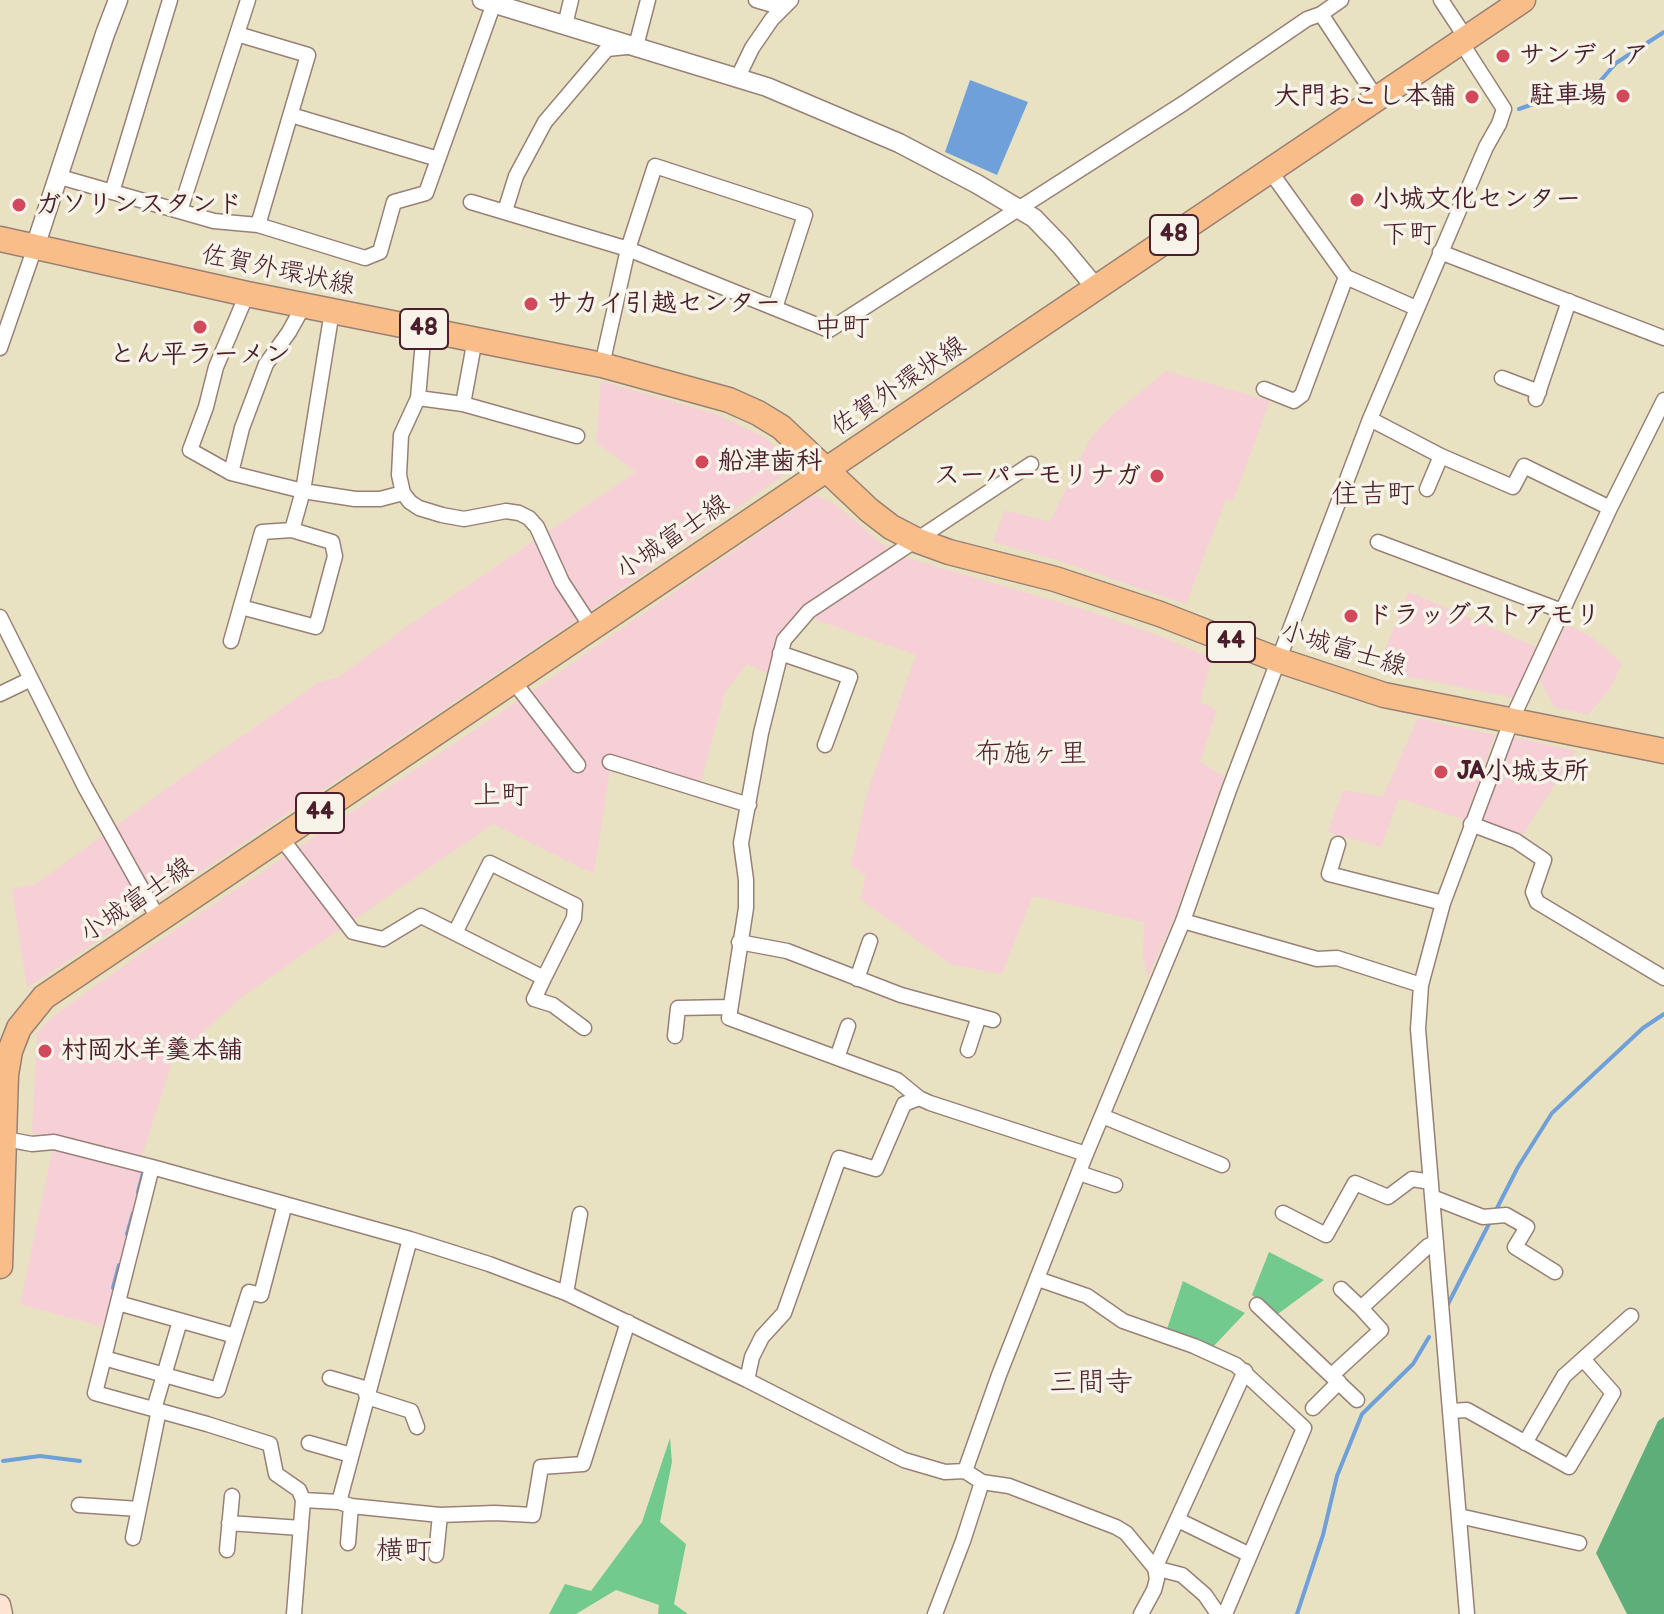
<!DOCTYPE html>
<meta charset="utf-8">
<style>
body{margin:0}
canvas{display:block;background:#e8e2c2}
</style>
<canvas width="1664" height="1614"></canvas>
<script>
const g = document.querySelector('canvas').getContext('2d');
g.lineJoin = 'round';
function fill(path, color) { g.fillStyle = color; g.fill(path, 'evenodd'); }
const shape = rows => new Path2D(rows.map(r => 'M' + r).join(''));
function strokePath(path, color, width, dash) { g.strokeStyle = color; g.lineWidth = width; g.lineCap = dash ? 'butt' : 'round'; g.setLineDash(dash || []); g.stroke(path); }
function label(font, color, halo, rows, align = 'center') {
  g.font = font + ' "Balsamiq Sans","Klee One",sans-serif'; g.lineWidth = 7; g.setLineDash([]); g.textBaseline = 'middle'; g.strokeStyle = halo; g.fillStyle = color; for (const [text, x, y, turn = 0] of rows) {
    g.save(); g.translate(x, y); g.rotate((+turn || 0) * Math.PI / 180); g.textAlign = isNaN(turn) ? turn : align; if (halo) g.strokeText(text, 0, 0); g.fillText(text, 0, 0); g.restore();
  }
}
const built = shape([
 [1166,371,1270,401,1233,501,1226,499,1186,604,1060,561,993,542,1005,510,1050,522,1090,439,1112,415],
 [601,381,716,414,766,438,783,456,785,474,587,613,27,988,12,889,36,884,184,776,320,682,339,677,409,625,636,472,596,442],
 [814,495,835,504,881,543,904,557,1092,612,1160,636,1212,659,1200,702,1217,710,1200,762,1224,776,1173,921,1148,977,1143,958,1144,922,1033,896,1002,974,950,964,860,899,866,876,851,865,867,793,916,655,797,613,779,635,769,674,747,664,725,692,698,793,610,770,594,874,493,824,243,996,173,1059,141,1159,146,1174,107,1328,20,1304,55,1138,32,1133,37,1033,55,1015,147,949,522,698],
 [1409,592,1536,647,1514,698,1376,670],
 [1566,624,1592,637,1622,663,1610,689,1588,715,1554,707,1540,680],
 [1418,718,1495,735,1465,820,1399,798,1381,847,1328,832,1343,790,1383,797],
 [1513,737,1576,751,1522,836,1481,820]
]);
const green = shape([
 [1269,1252,1324,1280,1275,1316,1252,1295],
 [1183,1281,1245,1313,1212,1348,1167,1329],
 [670,1438,672,1462,660,1522,686,1544,674,1604,688,1614,658,1614,659,1605,616,1590,576,1614,549,1614,565,1584,591,1591,642,1522]
]);
const forest = shape([
 [1664,1417,1664,1614,1627,1614,1596,1553,1658,1421]
]);
const water = shape([
 [970,80,1028,102,997,175,945,152]
]);
const stream = shape([
 [1519,109,1550,98,1573,100,1595,87,1616,63,1664,32],
 [138,1192,143,1173],
 [1495,1212,1518,1167,1552,1113,1643,1028,1664,1014],
 [127,1234,133,1213],
 [113,1288,119,1265],
 [1448,1304,1491,1220],
 [3,1461,40,1456,80,1461],
 [1297,1614,1323,1535,1337,1476,1362,1414,1413,1364,1429,1337]
]);
const minor = shape([
 [248,0,237,34,308,55,258,225],
 [756,0,783,8],
 [1441,0,1466,38],
 [1321,14,1377,99],
 [565,25,571,0],
 [738,77,752,48,772,19,791,0],
 [291,115,438,159],
 [1270,171,1346,277,1416,308],
 [60,177,214,221,258,225,365,258,380,252,394,202,426,193,494,3],
 [112,192,170,0],
 [471,202,628,249,655,166,805,215,775,308],
 [180,211,237,34],
 [505,211,516,176,545,122,607,49,636,46,648,0],
 [1440,252,1664,338],
 [247,294,216,367,206,407,190,450,231,473,303,491,355,499,380,499,403,493],
 [424,329,418,398,401,435,399,475,403,493,410,502,419,508,442,515,464,519,506,511,519,513,529,518,537,527,562,582,592,628],
 [0,348,35,247],
 [602,365,628,249,829,330,1184,103,1307,19,1321,14,1341,0],
 [1502,378,1539,392],
 [1264,389,1294,401,1302,395,1346,277],
 [418,398,463,404,475,339],
 [1536,399,1569,301],
 [463,404,577,436],
 [1370,419,1441,456,1513,487,1524,466,1610,508],
 [1031,464,809,611,784,640,761,733,741,843,746,880,746,908,729,1018,897,1080,919,1098,930,1103,1086,1154],
 [231,473,242,428,266,364,289,332,304,305],
 [1427,489,1441,456],
 [1378,542,1562,611],
 [241,607,316,627,335,556,332,542,292,530],
 [0,617,85,787,159,920],
 [231,641,262,532,292,530,303,491,332,311],
 [780,653,850,677,825,745],
 [514,682,578,765],
 [0,694,31,679],
 [610,762,749,805],
 [1471,824,1516,841,1544,860,1533,892,1537,902,1664,978],
 [282,839,353,932,383,939,421,916,544,978,534,999,553,1005,584,1028],
 [1338,844,1329,874,1443,903],
 [1183,921,1317,959,1337,958,1421,985],
 [455,933,490,863,575,905,574,918,544,978],
 [739,942,787,951,901,995,993,1020],
 [857,979,870,941],
 [675,1036,678,1008,730,1007],
 [968,1050,979,1016],
 [837,1058,848,1026],
 [1102,1116,1222,1165],
 [0,1138,32,1144,54,1142,152,1167,410,1239,489,1264,566,1293,747,1380,904,1460,945,1472,965,1471,982,1482,1009,1486,1116,1527,1126,1533,1155,1568,1157,1579,1154,1590,1141,1614],
 [152,1167,95,1393,207,1424,270,1444,276,1474,299,1490,303,1500,294,1614],
 [1079,1173,1115,1185],
 [1432,1197,1483,1217,1506,1215,1527,1227,1515,1247,1555,1272],
 [1283,1213,1326,1235,1355,1183,1388,1197,1412,1179,1431,1182],
 [1038,1279,1087,1296,1123,1321,1194,1346,1236,1365,1304,1428,1225,1614],
 [1341,1289,1361,1308],
 [566,1293,580,1214],
 [118,1303,235,1336],
 [1257,1305,1357,1400],
 [104,1358,218,1390,249,1292,261,1295,285,1204],
 [1332,1375,1381,1330,1361,1308,1428,1246,1436,1242],
 [330,1378,364,1388,367,1397,411,1411,417,1427],
 [747,1380,752,1357,762,1337,784,1313,839,1158,876,1169,904,1104,919,1098],
 [1313,1408,1339,1382],
 [154,1409,180,1321],
 [1450,1411,1467,1410,1569,1467,1613,1393,1583,1359],
 [309,1443,351,1455],
 [1525,1443,1564,1376,1631,1316],
 [965,1471,999,1375,1086,1154,1183,921,1229,790,1370,419,1486,147,1499,124,1504,109,1461,42],
 [303,1500,339,1502,410,1239],
 [339,1502,351,1506,440,1515,495,1513,533,1515,541,1467,583,1464,628,1322],
 [79,1505,139,1509],
 [1459,1516,1579,1543],
 [1178,1520,1250,1555],
 [229,1523,301,1528],
 [133,1538,159,1410],
 [348,1543,351,1506],
 [227,1550,232,1496],
 [436,1555,440,1515],
 [935,1614,963,1541,982,1482],
 [1218,1614,1205,1595,1182,1575,1155,1568,1245,1371],
 [1467,1614,1418,1029,1421,985,1443,903,1512,719,1610,508,1664,400]
]);
const tertiary = shape([
 [482,0,767,87,899,143,977,184,1034,218,1061,246,1096,288],
 [35,247,105,34,118,0]
]);
const secondary = shape([
 [0,1605,2,1614]
]);
const primary = shape([
 [0,239,247,294,602,365,729,400,758,413,781,427,869,510,891,527,916,540,949,552,1055,579,1160,614,1278,660,1384,695,1664,751],
 [0,1266,6,1075,10,1051,19,1028,44,997,1523,0]
]);
const markers = [
 [1503,56,8,"#d1495b"],
 [1623,96,8,"#d1495b"],
 [1472,97,8,"#d1495b"],
 [1357,200,8,"#d1495b"],
 [19,205,8,"#d1495b"],
 [531,304,8,"#d1495b"],
 [200,327,8,"#d1495b"],
 [702,462,8,"#d1495b"],
 [1157,476,8,"#d1495b"],
 [1351,616,8,"#d1495b"],
 [1441,772,8,"#d1495b"],
 [45,1051,8,"#d1495b"]
];
const shields = [
 [1174,235,48],
 [424,329,48],
 [1231,642,48],
 [320,813,48]
];
const shieldNames = [
 ["48",1174,235],
 ["48",424,329],
 ["44",1231,642],
 ["44",320,813]
];
const poiNames = [
 ["サンディア",1519,56],
 ["駐車場",1607,96,"right"],
 ["大門おこし本舗",1456,97,"right"],
 ["小城文化センター",1373,200],
 ["ガソリンスタンド",35,205],
 ["サカイ引越センター",547,304],
 ["とん平ラーメン",200,355,"center"],
 ["船津歯科",718,462],
 ["スーパーモリナガ",1141,476,"right"],
 ["ドラッグストアモリ",1367,616],
 ["JA小城支所",1457,772],
 ["村岡水羊羹本舗",61,1051]
];
const streetNames = [
 ["佐賀外環状線",278,271,12],
 ["佐賀外環状線",899,387,-34],
 ["小城富士線",673,538,-34],
 ["小城富士線",1343,650,17],
 ["小城富士線",137,901,-34]
];
const neighbourhoodNames = [
 ["下町",1409,236],
 ["中町",842,329],
 ["住吉町",1373,496],
 ["布施ヶ里",1031,755],
 ["上町",501,797],
 ["三間寺",1091,1384],
 ["横町",404,1552]
];
fill(built, '#f6cfd7');
fill(green, '#73ca8f');
fill(forest, '#5eae7a');
fill(water, '#70a0da');
strokePath(stream, '#70a0da', 4);
strokePath(minor, '#998076', 17);
strokePath(tertiary, '#998076', 21);
strokePath(secondary, '#998076', 23);
strokePath(primary, '#998076', 27);
strokePath(minor, '#fff', 14);
strokePath(tertiary, '#fff', 18);
strokePath(secondary, '#fce5d0', 20);
strokePath(primary, '#f8bd89', 24);
for (const [x, y, r, color] of markers) { const dot = new Path2D(); dot.arc(x, y, r, 0, 2 * Math.PI); g.fillStyle = color; g.fill(dot); strokePath(dot, '#f7f3e8', 3); }
for (const [x, y, w] of shields) { const box = new Path2D(); box.roundRect(x - w / 2, y - 20, w, 40, 6); g.fillStyle = '#f7f3e8'; g.fill(box); strokePath(box, '#4a1f2b', 2); }
label('bold 24px', '#4a1f2b', null, shieldNames);
label('bold 26px', '#4a1f2b', '#f7f3e8', poiNames, 'left');
label('26px', '#4a1f2b', '#f7f3e8', streetNames);
label('28px', '#4a1f2b', '#f7f3e8', neighbourhoodNames);
</script>
